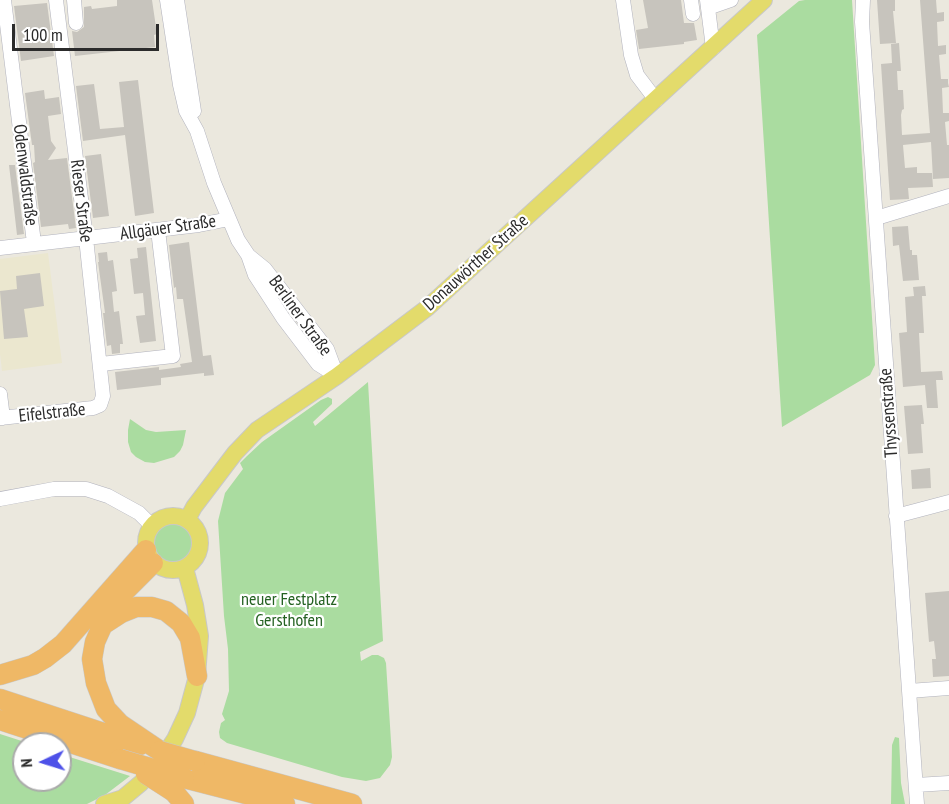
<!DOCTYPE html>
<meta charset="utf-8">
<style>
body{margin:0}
#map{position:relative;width:949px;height:804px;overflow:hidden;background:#ebe8de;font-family:"PT Sans Narrow",sans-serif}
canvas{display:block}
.north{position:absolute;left:12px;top:732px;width:60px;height:60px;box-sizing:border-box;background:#fff;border:2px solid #aaa;border-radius:50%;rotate:266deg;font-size:16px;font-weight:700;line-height:24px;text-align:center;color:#2b2b2b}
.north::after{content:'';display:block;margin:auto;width:21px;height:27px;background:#4e51e8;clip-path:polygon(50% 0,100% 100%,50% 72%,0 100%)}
.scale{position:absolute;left:12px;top:24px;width:147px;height:27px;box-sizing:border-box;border:3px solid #2b2b2b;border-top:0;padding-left:8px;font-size:18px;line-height:21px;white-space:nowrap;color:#2b2b2b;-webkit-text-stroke:4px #fff;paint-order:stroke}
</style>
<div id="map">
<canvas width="949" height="804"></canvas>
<div class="north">N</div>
<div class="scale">100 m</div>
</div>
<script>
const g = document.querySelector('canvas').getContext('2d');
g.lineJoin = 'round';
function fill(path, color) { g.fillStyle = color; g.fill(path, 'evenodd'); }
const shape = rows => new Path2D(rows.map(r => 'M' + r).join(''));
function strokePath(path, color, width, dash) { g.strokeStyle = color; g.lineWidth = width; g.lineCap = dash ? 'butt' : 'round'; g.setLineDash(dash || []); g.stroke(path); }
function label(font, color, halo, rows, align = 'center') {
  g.font = font + ' "PT Sans Narrow",sans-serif'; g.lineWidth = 4.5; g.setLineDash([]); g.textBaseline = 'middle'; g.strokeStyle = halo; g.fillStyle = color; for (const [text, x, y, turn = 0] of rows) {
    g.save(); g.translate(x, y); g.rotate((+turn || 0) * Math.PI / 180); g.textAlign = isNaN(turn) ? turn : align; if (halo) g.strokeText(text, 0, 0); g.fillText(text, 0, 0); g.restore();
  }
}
const education = shape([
 [48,253,62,363,2,371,0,354,0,259]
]);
const green = shape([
 [805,0,852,0,875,365,870,375,782,427,757,35,799,1],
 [368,382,383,641,360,652,361,661,372,655,378,655,384,658,386,663,392,757,390,765,380,778,366,781,342,777,227,743,220,738,219,732,221,723,225,720,222,714,229,691,228,649,224,616,218,521,225,493,243,469,240,463,247,456,262,442,321,400,328,397,332,399,332,404,313,422,315,426],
 [130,419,146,430,156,432,186,430,183,445,180,451,174,457,154,463,145,462,136,457,131,452,128,442,128,430],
 '151 543a22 22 0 1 1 44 0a22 22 0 1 1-44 0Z',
 [0,734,31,744,24,744,24,780,60,780,60,754,130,776,105,795,87,804,0,804],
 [895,737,899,738,901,783,905,804,891,804,892,745]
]);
const building = shape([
 [117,0,152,0,157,34,154,35,155,47,75,56,72,31,77,32,84,27,84,7,91,6,92,9,117,6],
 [643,0,681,0,684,23,694,23,697,40,684,42,684,44,639,49,636,30,648,28],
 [877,0,895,0,895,11,893,11,896,43,880,44],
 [920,0,936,0,937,13,944,12,944,21,937,22,938,46,946,45,946,54,939,55,941,79,948,79,948,83,949,87,942,88,943,113,949,113,949,121,945,122,947,145,949,145,949,178,933,179,931,142,903,145,905,168,917,167,917,173,932,173,933,187,908,188,909,199,890,200,881,64,892,63,891,44,899,43,901,71,897,71,898,90,903,90,904,109,902,110,901,115,902,135,930,133],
 [47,3,54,56,21,61,14,6],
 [138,80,154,213,135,216,125,135,83,141,76,86,94,84,100,129,124,127,119,82],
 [44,90,45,99,59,97,61,114,48,116,51,141,56,148,48,160,67,158,76,228,69,229,68,224,41,227,33,163,35,162,34,145,32,145,25,93],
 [101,154,109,216,93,218,85,156],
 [9,165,15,165,24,234,17,235],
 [908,226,910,250,912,250,912,255,917,255,919,280,903,281,899,245,893,246,892,227],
 [189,242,203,356,211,355,214,375,204,376,204,373,161,378,161,385,117,390,115,372,159,367,159,370,181,367,180,364,192,362,183,299,177,299,176,287,174,288,169,245],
 [146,247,156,341,140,343,136,316,145,315,143,293,134,294,130,259,138,258,137,248],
 [107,252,108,261,113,260,117,291,112,292,114,312,119,311,123,344,120,344,120,353,112,354,111,345,107,346,103,313,105,313,98,262,99,262,98,253],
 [40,273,44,306,24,309,28,337,4,339,0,291,17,289,16,276],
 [925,286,926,296,922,296,924,333,919,333,921,372,942,371,943,380,936,380,938,408,927,408,925,385,903,387,899,333,907,332,905,297,914,296,913,287],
 [922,405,924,424,921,424,923,453,908,454,904,406],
 [930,468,931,488,912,489,911,470],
 [949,591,949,676,933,677,932,659,936,659,934,641,929,642,925,593]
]);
const minor = shape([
 [4,0,34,243],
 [74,0,76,23],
 [167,0,180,85,186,111,197,131,214,183,238,240,248,255,255,275,283,318,318,364,337,376],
 [177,0,194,111],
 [623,0,631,55,637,75,656,100],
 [691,0,693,14],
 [707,0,713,48],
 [863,0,862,22,877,235,917,804],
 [708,8,731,0],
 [876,216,883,216,949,196],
 [0,248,199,225,229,219],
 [249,256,265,269,327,349,337,376],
 [101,364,173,356,158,230],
 [0,394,3,418],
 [0,418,93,408,100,405,103,396,86,238,56,0],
 [0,499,54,489,86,489,108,496,139,513,151,525],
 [896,516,949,502],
 [909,691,949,688],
 [916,785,949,783]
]);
const major = shape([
 '146 543a27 27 0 1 1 54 0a27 27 0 1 1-54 0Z',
 [187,520,194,507,235,453,257,430,337,376,427,308,764,0],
 [104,804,123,798,141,783,163,757,175,739,187,713,197,676,200,636,195,605,185,568]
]);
const highway = shape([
 [153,563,123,593,108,613,95,642,92,659,96,683,106,709,120,724,160,751],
 [104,624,121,613,136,607,152,607,166,611,181,623,190,638,197,676],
 [0,675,33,665,45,658,63,644,146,550],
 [0,699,140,745],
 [0,720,120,759],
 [195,761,352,804],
 [184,778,285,804],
 [174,792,184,804]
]);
const highwayBridge = shape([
 [160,751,195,761],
 [120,759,184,778],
 [146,774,174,792]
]);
const streetNames = [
 ["Odenwaldstraße",25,175,83],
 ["Rieser Straße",81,201,83],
 ["Allgäuer Straße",168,228,-8],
 ["Donauwörther Straße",476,263,-42],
 ["Berliner Straße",300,316,54],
 ["Eifelstraße",52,413,-6],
 ["Thyssenstraße",889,413,-94]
];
const parkNames = [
 ["neuer Festplatz",289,600],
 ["Gersthofen",289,621]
];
fill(education, '#ebe7cf');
fill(green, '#aadca0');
fill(building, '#c7c4bd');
strokePath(minor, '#b1b2bd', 15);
strokePath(major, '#c8c8c8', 18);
strokePath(highway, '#c8c8c8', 21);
strokePath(minor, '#fff', 14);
strokePath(major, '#e3db6b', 16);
strokePath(highway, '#efb866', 20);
strokePath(highwayBridge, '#c8c8c8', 21, []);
strokePath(highwayBridge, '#efb866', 20);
label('18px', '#2b2b2b', '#fff', streetNames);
label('18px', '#246121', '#fff', parkNames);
</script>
